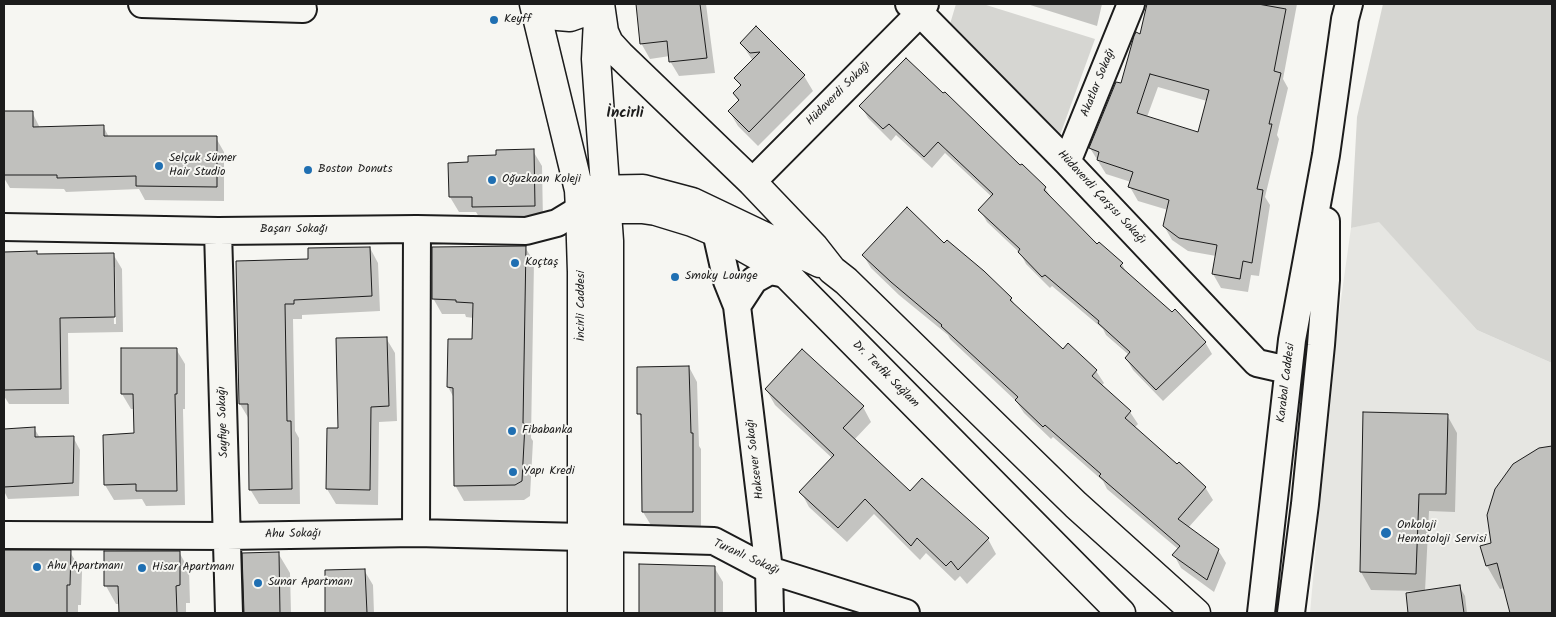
<!DOCTYPE html>
<meta charset="utf-8">
<style>
body{margin:0}
#map{position:relative;width:1556px;height:617px;overflow:hidden;background:#f6f6f2;font-family:Kalam,sans-serif}
canvas{display:block}
.frame{position:absolute;inset:0;border:5px solid #1c1c1c;pointer-events:none}
</style>
<div id="map">
<canvas width="1556" height="617"></canvas>
<div class="frame"></div>
</div>
<script>
const g = document.querySelector('canvas').getContext('2d');
g.lineJoin = 'round';
function fill(path, color) { g.fillStyle = color; g.fill(path, 'evenodd'); }
const shape = rows => new Path2D(rows.map(r => 'M' + r).join(''));
function strokePath(path, color, width, dash) { g.strokeStyle = color; g.lineWidth = width; g.lineCap = dash ? 'butt' : 'round'; g.setLineDash(dash || []); g.stroke(path); }
function label(font, color, halo, rows, align = 'center') {
  g.font = font + ' Kalam,sans-serif'; g.lineWidth = 4; g.setLineDash([]); g.textBaseline = 'middle'; g.strokeStyle = halo; g.fillStyle = color; for (const [text, x, y, turn = 0] of rows) {
    g.save(); g.translate(x, y); g.rotate((+turn || 0) * Math.PI / 180); g.textAlign = isNaN(turn) ? turn : align; if (halo) g.strokeText(text, 0, 0); g.fillText(text, 0, 0); g.restore();
  }
}
const built = shape([
 [1379,221,1477,330,1552,363,1552,613,1310,613,1333,356,1351,228]
]);
const green = shape([
 [956,4,983,4,1095,39,1060,135,950,24],
 [1383,4,1552,4,1552,363,1477,330,1379,222,1351,228,1357,117]
]);
const shadow = shape([
 [637,4,706,4,715,73,679,76,670,61,670,56,650,59,641,43],
 [1027,4,1102,4,1097,26],
 [1148,4,1297,4,1283,79,1288,88,1277,135,1279,139,1265,197,1270,205,1259,276,1251,275,1248,292,1221,288,1213,274,1216,256,1188,251,1172,240,1164,226,1168,210,1138,201,1130,187,1131,182,1106,174,1090,148,1122,85,1141,35],
 [1158,87,1207,101,1199,133,1147,117],
 [756,28,804,76,813,91,758,146,738,126,729,111,739,102,734,93,741,87,736,78,753,61,741,43],
 [861,106,1020,167,1045,188,1053,200,1097,246,1122,264,1127,274,1205,342,1212,354,1163,401,1133,370,1126,358,1129,355,1106,335,1103,329,1052,286,1050,288,1026,264,1021,254,987,222,980,210,992,197,945,153,932,168,896,135,891,141,868,118],
 [4,112,32,112,40,128,103,126,109,137,216,138,224,152,224,201,145,200,139,189,66,192,64,189,10,188,4,178],
 [533,151,542,166,543,221,482,222,476,212,459,212,450,197,497,157],
 [944,245,1011,298,1016,307,1063,351,1096,371,1104,383,1101,386,1130,412,1138,424,1134,428,1177,466,1205,487,1213,500,1188,528,1218,550,1226,563,1214,592,1181,568,1174,555,1178,549,1107,489,1103,481,1053,437,1051,439,1024,413,1016,401,950,339,948,335,899,295,871,268,863,255],
 [525,247,534,262,531,438,533,441,530,496,524,500,464,501,455,485,454,398,448,387,474,340,474,318,466,317,465,314,442,314,433,298],
 [370,248,378,263,380,311,302,315,302,319,293,319,295,431,299,438,300,504,259,504,250,489,249,419,240,404,237,262,310,260],
 [36,252,37,255,113,254,122,269,123,332,68,333,69,404,9,404,4,396,4,350,6,350,4,253],
 [113,267,115,267,116,324,114,324],
 [386,338,395,353,397,421,379,422,378,505,336,504,327,489],
 [176,349,185,364,185,409,183,409,185,505,146,506,142,499,114,500,105,485,136,435,135,409,131,409,122,394],
 [689,367,697,382,699,446,701,449,701,527,652,527,643,512,643,420,639,413],
 [766,389,863,407,871,422,854,440,910,493,988,539,996,554,967,584,960,576,955,581,926,553,920,560,874,514,847,542,809,507,801,492,832,458,775,405],
 [1447,415,1457,433,1455,512,1429,511,1425,591,1459,586,1465,596,1467,613,1409,613,1407,594,1419,592,1419,591,1371,590,1361,572],
 [34,428,40,438,73,437,80,450,79,496,8,499,4,491,4,430],
 [1552,448,1552,613,1512,613,1505,588,1500,589,1487,566,1492,544,1540,449],
 [4,550,70,552,82,572,81,605,78,605,78,613,4,613],
 [179,552,189,570,190,603,186,603,186,613,120,613,120,604,116,604,106,586],
 [278,553,290,573,291,613,245,613,244,554],
 [640,565,714,567,723,582,723,613,641,613],
 [364,570,373,585,374,613,326,613,326,572]
]);
const building = shape([
 [636,4,700,4,707,58,669,62,667,41,640,44,636,4],
 [1147,4,1258,4,1286,9,1274,71,1281,73,1269,124,1272,124,1257,189,1263,190,1252,263,1243,261,1240,279,1212,274,1217,245,1179,238,1163,226,1169,200,1128,187,1133,172,1097,160,1099,152,1089,148,1116,82,1121,83,1134,36,1136,32,1140,34,1147,4],
 [1150,74,1209,90,1198,132,1137,113,1150,74],
 [756,26,805,75,749,132,728,111,739,100,733,93,741,85,734,78,760,52,750,53,740,43,756,26],
 [906,58,943,93,945,92,1020,165,1022,164,1046,187,1044,190,1097,244,1099,242,1123,263,1120,266,1172,312,1175,309,1206,342,1156,390,1125,358,1130,352,1098,323,1099,321,1045,275,1042,277,1018,252,1020,249,978,210,993,194,938,142,924,157,889,124,883,129,859,106,906,58],
 [4,111,33,111,33,127,104,125,104,136,217,136,217,187,136,186,136,176,57,178,57,175,4,175,4,111],
 [534,149,535,206,472,207,472,197,449,197,448,163,468,162,468,156,496,155,496,150,534,149],
 [907,207,944,243,947,240,984,271,1012,298,1010,300,1063,349,1068,343,1097,370,1092,376,1131,411,1125,418,1177,464,1179,462,1206,487,1178,519,1219,549,1207,580,1172,555,1180,546,1099,476,1101,474,1045,425,1043,427,1015,400,1018,397,941,326,942,325,891,282,862,255,907,207],
 [526,246,523,423,525,424,522,481,515,485,454,486,453,388,447,387,448,339,472,339,473,303,456,302,456,300,432,299,432,247,526,246],
 [370,247,372,296,294,300,294,304,285,304,287,421,291,421,292,489,249,490,248,404,239,404,236,261,308,259,308,248,370,247],
 [37,251,37,254,114,253,115,317,60,318,61,389,4,390,4,252,37,251],
 [387,337,389,406,371,407,370,490,326,489,327,428,338,428,336,338,387,337],
 [121,348,177,348,177,394,175,394,177,491,136,491,136,484,104,485,103,435,134,433,133,394,121,394,121,348],
 [802,349,864,406,843,428,910,491,922,478,989,538,958,570,951,561,946,566,917,538,911,546,865,499,838,528,799,492,834,455,765,389,802,349],
 [689,366,691,433,693,433,693,512,642,512,641,414,637,414,637,367,689,366],
 [1363,412,1448,414,1446,494,1419,494,1416,574,1360,572,1363,412],
 [35,427,35,437,74,436,73,483,4,487,4,429,35,427],
 [1552,446,1552,613,1510,613,1497,563,1486,566,1480,546,1491,543,1487,515,1495,489,1513,464,1539,448,1552,446],
 [4,550,71,550,70,585,67,585,67,613,4,613,4,550],
 [104,551,180,551,180,585,176,586,177,613,119,613,118,586,104,586,104,551],
 [279,552,280,613,244,613,242,553,279,552],
 [639,564,715,566,715,613,639,613,639,564],
 [365,569,367,613,325,613,325,570,365,569],
 [1460,585,1464,613,1408,613,1406,593,1460,585]
]);
const minor = shape([
 [142,4,303,9],
 [909,4,920,13,1067,162,1257,363,1288,370],
 [1067,162,1131,4],
 [752,182,920,13,925,4],
 [4,227,218,231,417,229,526,231,557,223,580,209],
 [218,231,229,613],
 [716,232,727,281,737,306,769,570,770,613],
 [737,306,754,280,770,271,786,274],
 [416,533,417,229],
 [4,535,227,536,416,533,583,537],
 [610,538,714,541,769,570,906,613],
 [1261,613,1292,340,1326,155,1345,19,1349,4],
 [1291,613,1305,504,1321,345,1326,280,1326,221]
]);
const major = shape([
 [534,4,579,190,580,209,582,272,582,613],
 [549,4,558,16,570,17,587,11,600,4],
 [600,4,604,32,609,43,620,55,752,182,814,247,832,270,846,281,1076,505,1196,613],
 [598,20,596,59,609,241,609,613],
 [588,190,643,189,692,202,820,263],
 [580,209,642,209,656,211,692,222,716,232,771,263,786,274,1121,613]
]);
const markers = [
 [494,20,5,"#1f6fb2"],
 [159,166,5,"#1f6fb2"],
 [308,170,5,"#1f6fb2"],
 [492,180,5,"#1f6fb2"],
 [515,263,5,"#1f6fb2"],
 [675,277,5,"#1f6fb2"],
 [512,431,5,"#1f6fb2"],
 [513,472,5,"#1f6fb2"],
 [1386,533,6,"#1f6fb2"],
 [37,567,5,"#1f6fb2"],
 [142,568,5,"#1f6fb2"],
 [258,583,5,"#1f6fb2"]
];
const poiNames = [
 ["Keyff",504,20],
 ["Selçuk Sümer",169,159],
 ["Hair Studio",169,173],
 ["Boston Donuts",318,170],
 ["Oğuzkaan Koleji",502,180],
 ["Koçtaş",525,263],
 ["Smoky Lounge",685,277],
 ["Fibabanka",522,431],
 ["Yapı Kredi",523,472],
 ["Onkoloji",1397,526],
 ["Hematoloji Servisi",1397,540],
 ["Ahu Apartmanı",47,567],
 ["Hisar Apartmanı",152,568],
 ["Sunar Apartmanı",268,583]
];
const streetNames = [
 ["Akatlar Sokağı",1099,83,-68],
 ["Hüdaverdi Sokağı",839,94,-45],
 ["Hüdaverdi Çarşısı Sokağı",1101,198,47],
 ["Başarı Sokağı",294,230],
 ["İncirli Caddesi",582,306,-90],
 ["Dr. Tevfik Sağlam",885,375,45],
 ["Karabal Caddesi",1287,383,-83],
 ["Sayfiye Sokağı",224,422,-92],
 ["Haksever Sokağı",756,459,-97],
 ["Ahu Sokağı",293,535,-1],
 ["Turanlı Sokağı",746,558,24]
];
const quarterNames = [
 ["İncirli",625,114]
];
fill(built, '#e6e6e2');
fill(green, '#d6d6d2');
fill(shadow, '#0003');
fill(building, '#c0c0bd');
strokePath(building, '#1c1c1c', 1);
strokePath(minor, '#1c1c1c', 30);
strokePath(major, '#1c1c1c', 31);
strokePath(minor, '#f6f6f2', 26);
strokePath(major, '#f6f6f2', 28);
for (const [x, y, r, color] of markers) { const dot = new Path2D(); dot.arc(x, y, r, 0, 2 * Math.PI); g.fillStyle = color; g.fill(dot); strokePath(dot, '#f6f6f2', 2); }
label('12px', '#1c1c1c', '#f6f6f2', poiNames, 'left');
label('12px', '#1c1c1c', '#f6f6f2', streetNames);
label('bold 15px', '#1c1c1c', '#f6f6f2', quarterNames);
</script>
